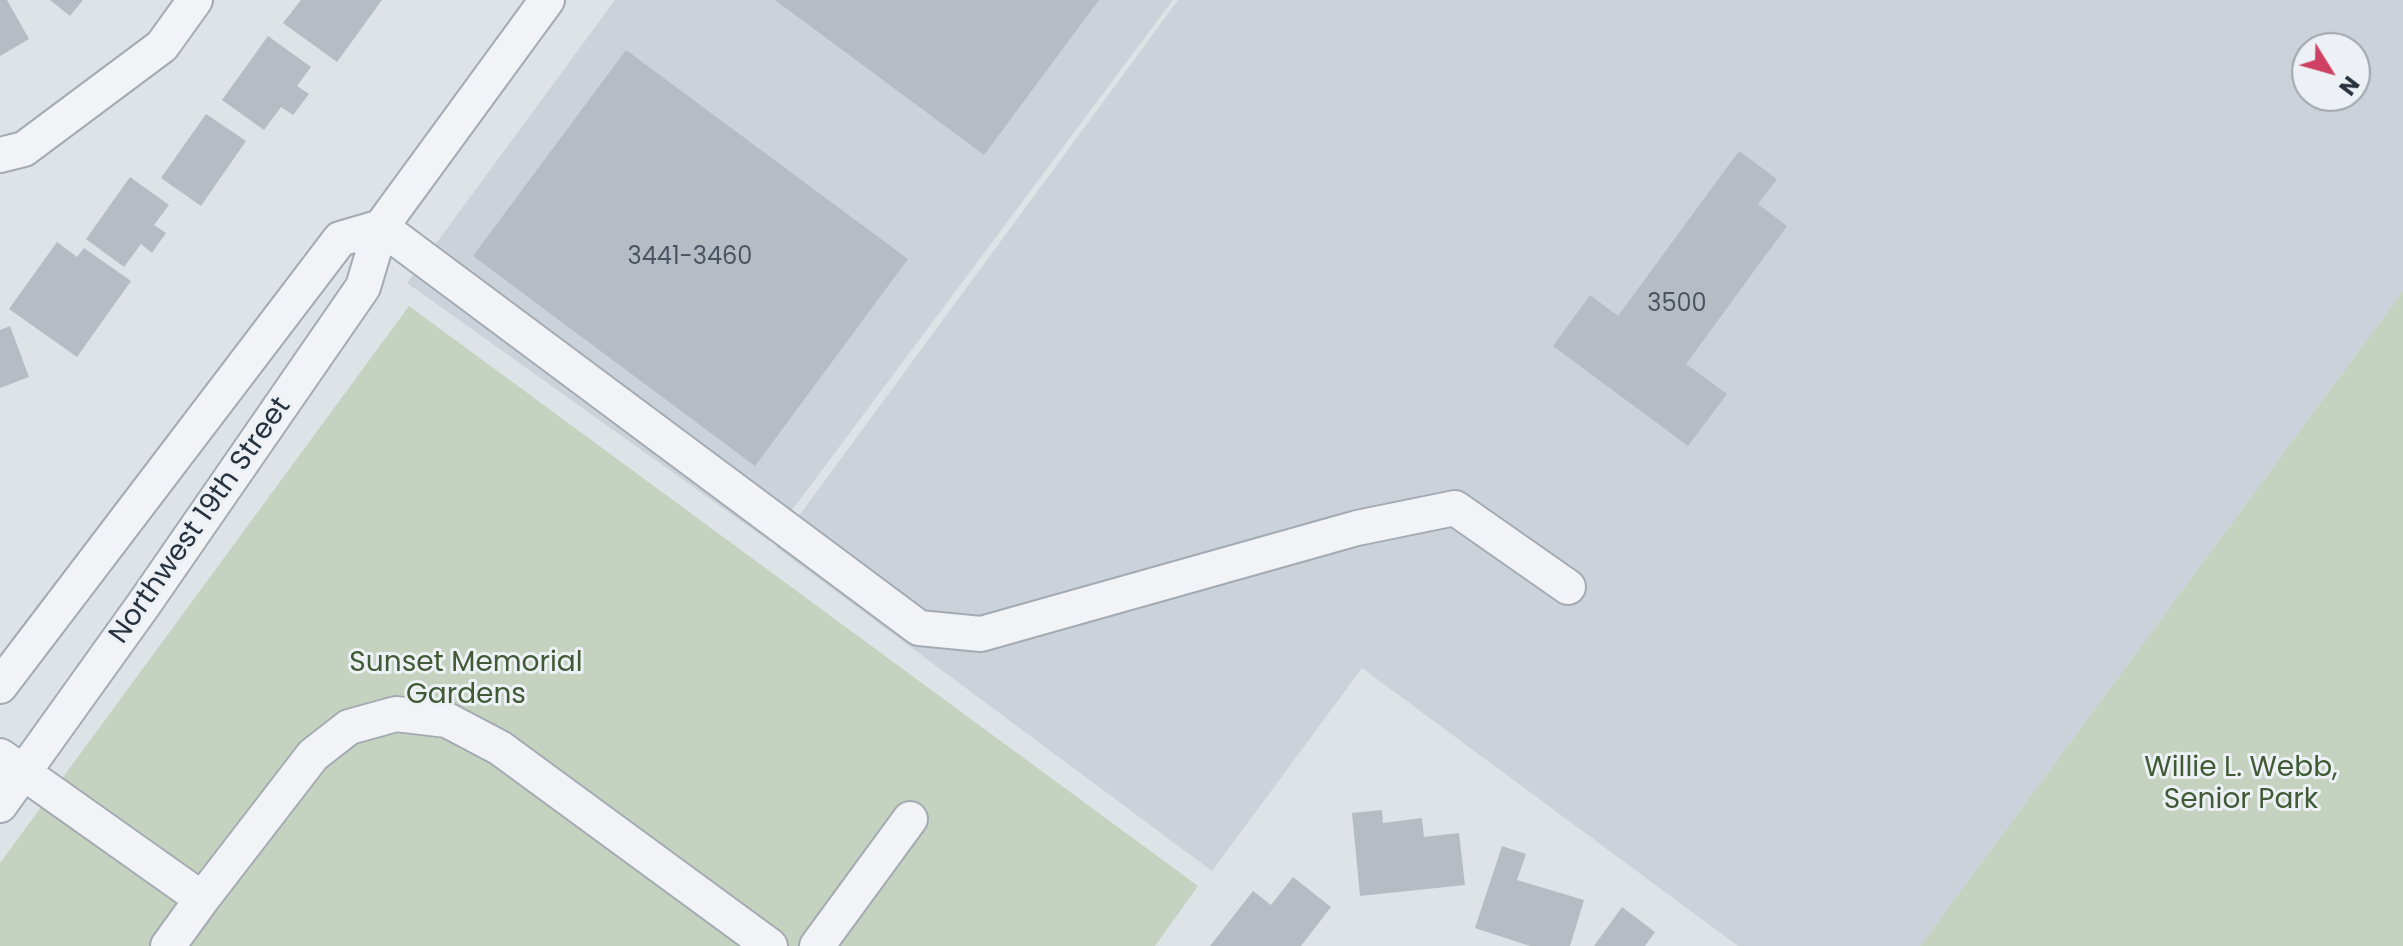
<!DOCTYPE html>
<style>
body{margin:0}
#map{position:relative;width:2403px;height:946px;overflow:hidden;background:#dee3e8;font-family:Poppins,sans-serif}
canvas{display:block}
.north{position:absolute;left:2291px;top:32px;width:80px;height:80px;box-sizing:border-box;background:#edf1f5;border:2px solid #9ea5ac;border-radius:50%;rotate:127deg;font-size:22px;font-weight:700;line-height:32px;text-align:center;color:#27323f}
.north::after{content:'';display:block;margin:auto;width:28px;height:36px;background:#ce4162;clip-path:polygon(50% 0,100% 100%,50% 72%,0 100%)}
</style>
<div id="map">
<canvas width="2403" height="946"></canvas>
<div class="north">N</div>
</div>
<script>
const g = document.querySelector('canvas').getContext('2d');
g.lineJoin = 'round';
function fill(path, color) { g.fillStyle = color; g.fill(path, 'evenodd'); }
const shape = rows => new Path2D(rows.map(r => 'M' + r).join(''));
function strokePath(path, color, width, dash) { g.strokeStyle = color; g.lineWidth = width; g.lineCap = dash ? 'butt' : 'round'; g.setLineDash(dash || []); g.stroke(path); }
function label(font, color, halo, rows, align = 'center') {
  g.font = font + ' Poppins,sans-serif'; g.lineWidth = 6; g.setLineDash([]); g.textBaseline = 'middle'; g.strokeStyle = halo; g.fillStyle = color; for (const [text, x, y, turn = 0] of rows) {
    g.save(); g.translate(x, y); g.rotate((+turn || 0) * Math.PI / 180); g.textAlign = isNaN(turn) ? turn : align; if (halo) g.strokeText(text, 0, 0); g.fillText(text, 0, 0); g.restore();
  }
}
const built = shape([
 [615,0,1173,0,769,541,407,283],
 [1178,0,2403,0,2403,291,1920,946,1738,946,1362,668,1212,871,776,547],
 [2307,48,2355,48,2355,96,2307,96]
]);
const green = shape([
 [2403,291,2403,946,1920,946],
 [409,306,1198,886,1155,946,0,946,0,863]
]);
const building = shape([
 [0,0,7,0,29,39,0,56],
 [50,0,83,0,70,16],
 [301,0,382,0,337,62,283,23],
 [775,0,1099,0,984,155],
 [268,36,311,67,297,86,309,94,293,115,281,107,264,130,222,100],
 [626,50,908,259,755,466,473,256],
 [206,114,246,141,201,206,161,178],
 [1739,151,1777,179,1758,204,1787,226,1686,364,1727,394,1688,446,1553,346,1590,295,1618,316],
 [130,177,169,205,154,225,166,233,152,253,141,244,124,267,86,239],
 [57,242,77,257,84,248,131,281,77,357,9,309],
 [10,326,29,377,0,388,0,330],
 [1382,810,1383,823,1422,818,1424,837,1459,833,1465,885,1360,896,1352,813],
 [1502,846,1526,854,1517,880,1584,900,1570,946,1530,946,1475,928],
 [1293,877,1331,907,1301,946,1210,946,1253,891,1271,905],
 [1622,907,1655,932,1645,946,1594,946]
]);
const minor = shape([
 [0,155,24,149,162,46,195,0],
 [381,227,919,628,981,634,1357,528,1455,508,1568,587],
 [0,686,340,239,381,227],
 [0,756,202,899,313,755,349,727,396,714,447,720,500,748,770,946],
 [0,805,144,604,363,287,381,227,547,0],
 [168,946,202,899],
 [817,946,910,819]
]);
const numberNames = [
 ["3441-3460",690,258],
 ["3500",1677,305]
];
const streetNames = [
 ["Northwest 19th Street",201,521,-55]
];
const parkNames = [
 ["Sunset Memorial",466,664],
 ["Gardens",466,696],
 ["Willie L. Webb,",2241,769],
 ["Senior Park",2241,801]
];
fill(built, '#ccd2da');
fill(green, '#c5d2bf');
fill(building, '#b5bcc4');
strokePath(minor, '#a3aab2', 38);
strokePath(minor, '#f1f3f6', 34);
label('24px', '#4a5460', null, numberNames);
label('28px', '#27323f', '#edf1f5', streetNames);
label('28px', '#3f5a34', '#edf1f5', parkNames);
</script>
